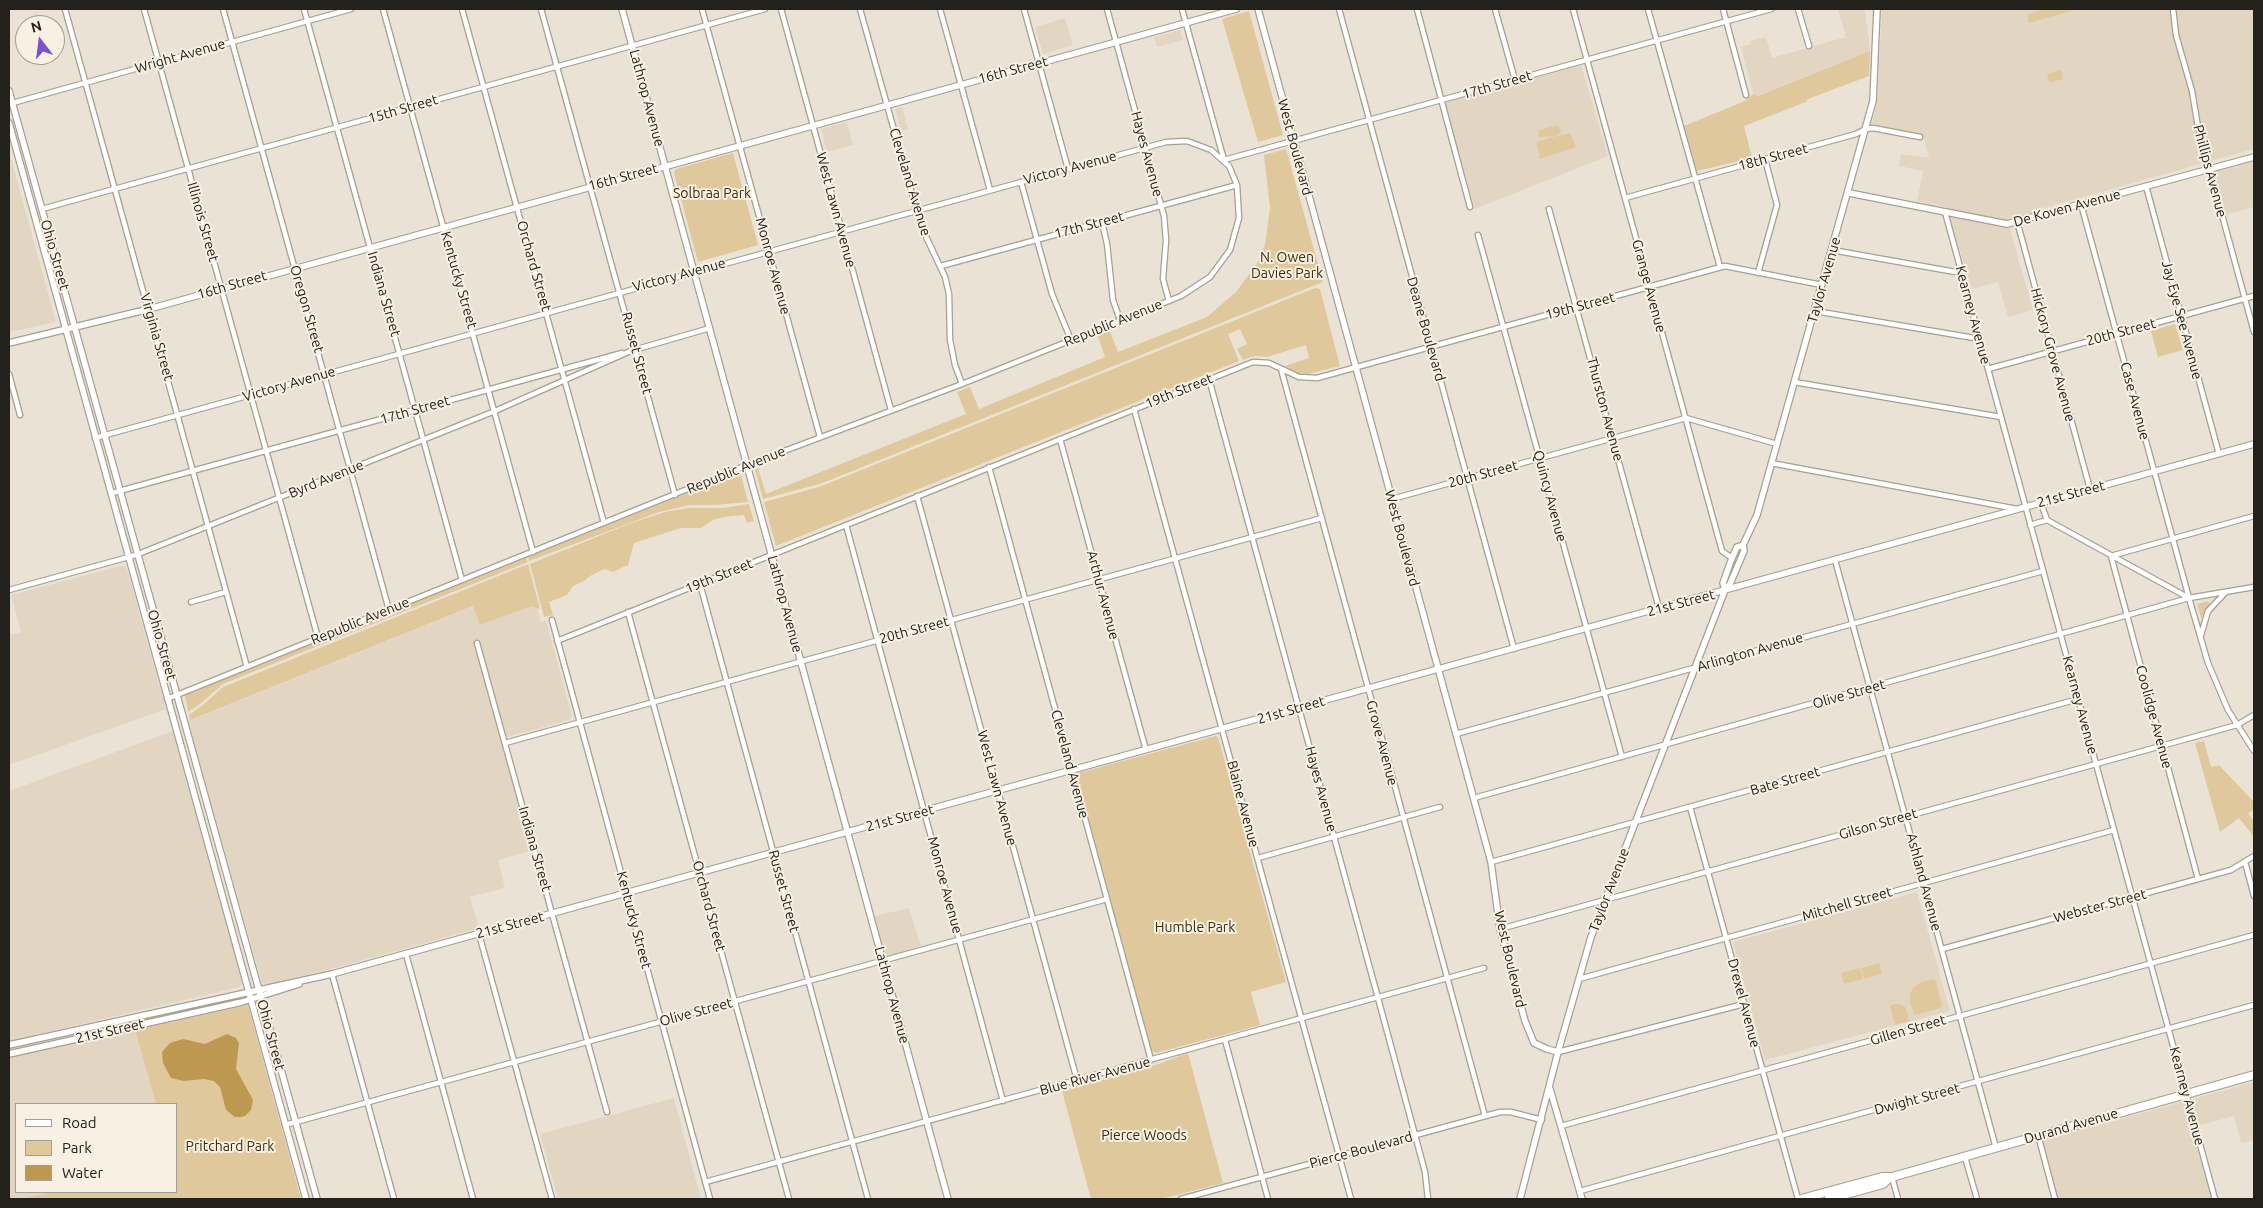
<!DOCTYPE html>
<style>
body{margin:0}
#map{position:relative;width:2263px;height:1208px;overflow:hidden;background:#eae3d5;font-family:Ubuntu,sans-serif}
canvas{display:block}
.frame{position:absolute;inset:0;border:10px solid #23211c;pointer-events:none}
.legend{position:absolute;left:15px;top:1103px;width:162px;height:90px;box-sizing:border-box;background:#f8f0e2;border:1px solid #a39d93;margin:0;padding:6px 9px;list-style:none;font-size:15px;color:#23211c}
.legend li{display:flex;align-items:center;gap:10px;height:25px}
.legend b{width:25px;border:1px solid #a39d93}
.north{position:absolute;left:15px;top:15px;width:50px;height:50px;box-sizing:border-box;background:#f8f0e2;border:1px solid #a39d93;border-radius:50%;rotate:345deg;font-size:14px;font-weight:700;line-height:20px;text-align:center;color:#23211c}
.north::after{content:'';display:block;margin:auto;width:18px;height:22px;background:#7e50c9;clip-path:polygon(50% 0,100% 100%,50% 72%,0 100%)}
</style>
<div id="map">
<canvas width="2263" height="1208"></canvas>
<div class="frame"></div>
<ul class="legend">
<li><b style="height:6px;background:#fff"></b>Road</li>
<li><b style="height:14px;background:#e0c89d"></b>Park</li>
<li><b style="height:14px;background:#bc9851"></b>Water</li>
</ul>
<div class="north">N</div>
</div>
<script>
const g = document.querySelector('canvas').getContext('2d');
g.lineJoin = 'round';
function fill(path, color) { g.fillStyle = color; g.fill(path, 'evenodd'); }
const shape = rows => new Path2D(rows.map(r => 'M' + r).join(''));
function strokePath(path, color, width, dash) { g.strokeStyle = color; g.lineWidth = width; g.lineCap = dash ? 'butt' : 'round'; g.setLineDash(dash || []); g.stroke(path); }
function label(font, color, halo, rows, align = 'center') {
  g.font = font + ' Ubuntu,sans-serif'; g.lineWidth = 4; g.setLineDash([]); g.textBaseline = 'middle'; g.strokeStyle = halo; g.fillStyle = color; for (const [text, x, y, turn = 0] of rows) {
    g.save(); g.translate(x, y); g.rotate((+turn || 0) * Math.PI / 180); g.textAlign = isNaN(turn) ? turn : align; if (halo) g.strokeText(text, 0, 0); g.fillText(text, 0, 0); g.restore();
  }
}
const built = shape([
 [1838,9,1865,9,1870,51,1757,96,1753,94,1741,47,1751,44,1750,41,1766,37,1772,58,1846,37],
 [1882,9,2254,9,2254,149,2037,210,2010,229,2033,310,2008,317,1998,282,1972,289,1946,207,1917,201,1923,171,1899,166,1901,154,1929,158,1923,135,1872,124,1877,102],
 [1065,18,1073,45,1043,54,1035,27],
 [1180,30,1183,40,1157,47,1154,37],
 [1579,66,1582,68,1608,156,1475,209,1445,105,1446,102],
 [902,107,908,129,901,131,895,109],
 [847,122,853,145,827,152,821,129],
 [9,151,56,322,9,332],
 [2254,159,2254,207,2224,215,2214,171],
 [120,566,124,566,127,569,166,709,9,765,9,635,21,632,11,595],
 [532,588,541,622,546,621,572,716,569,720,500,739,531,851,498,860,505,888,470,897,479,928,331,969,269,984,262,983,188,721,474,606,476,613],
 [173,731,242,980,240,987,9,1041,9,791],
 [1917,892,1950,1011,1765,1060,1733,942],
 [909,908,922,950,883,961,871,917],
 [135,1030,156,1104,16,1104,16,1192,53,1192,19,1199,9,1199,9,1057],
 [2254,1082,2254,1140,2241,1143,2234,1116,2191,1128,2212,1199,2057,1199,2043,1146,2044,1141,2048,1139],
 [674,1098,701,1199,558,1199,540,1134]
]);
const green = shape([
 [2043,9,2070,9,2071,11,2029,23,2027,15],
 [1249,11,1283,135,1258,142,1222,19],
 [1870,51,1869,76,1808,99,1806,102,1744,126,1752,158,1697,171,1684,126,1745,101,1753,94,1758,96],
 [2061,70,2063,79,2049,83,2047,74],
 [1558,125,1561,132,1556,136,1570,133,1576,147,1540,159,1536,142,1556,136,1538,137,1539,130],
 [1286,149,1323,282,820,484,763,499,755,469,758,468,766,494,966,414,957,392,970,387,979,409,1105,357,1098,336,1109,329,1118,352,1207,317,1236,292,1258,262,1265,245,1270,208,1264,155],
 [733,153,758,245,698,262,674,173,676,169],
 [1315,288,1320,289,1340,366,1308,374,1298,373,1285,366,1309,358,1306,345,1267,357,1255,356,1243,360,1237,349,1247,344,1240,329,1228,334,1239,361,776,546,764,502,819,487],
 [2175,324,2183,350,2158,357,2151,331],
 [740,472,748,502,716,505,690,505,659,512,529,561,528,557],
 [749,504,754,521,747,523,744,515,730,516,715,519,701,528,681,528,634,543,628,565,613,572,604,569,590,576,584,581,573,586,567,595,549,602,553,615,544,617,530,564,631,523,665,512,689,508,723,508],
 [526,558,528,562,223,684,200,704,188,712,185,695],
 [528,564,540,609,531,606,480,625,473,606,190,720,189,715,203,705,223,687],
 [2208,601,2210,604,2201,618,2197,604],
 [1216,736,1218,737,1286,982,1251,992,1260,1025,1156,1053,1152,1051,1077,776,1078,773],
 [2204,741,2211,767,2219,765,2254,802,2254,809,2248,814,2254,821,2254,837,2239,818,2220,832,2195,743],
 [1879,963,1882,974,1864,979,1861,968],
 [1860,968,1863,979,1844,984,1841,973],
 [1935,979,1942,1004,1940,1008,1915,1015,1910,1003,1910,995,1913,988,1921,982],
 [1895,1004,1901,1004,1906,1008,1909,1021,1895,1025,1890,1006],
 [248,1005,301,1199,19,1199,53,1192,176,1192,176,1104,156,1104,135,1030],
 [1188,1053,1223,1183,1161,1199,1091,1199,1062,1091,1153,1066]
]);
const water = shape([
 [227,1034,236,1038,239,1043,236,1069,253,1100,251,1110,245,1116,240,1117,235,1117,226,1110,220,1087,214,1081,204,1079,184,1081,171,1078,163,1063,162,1052,170,1043,183,1039,205,1044]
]);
const minor = shape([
 [65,9,247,667],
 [144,9,318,638],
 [223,9,389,610],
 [304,9,462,580],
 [383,9,533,552],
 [462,9,604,523],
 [541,9,675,495],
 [702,9,820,437],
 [781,9,891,410],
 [860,9,921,226,945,277,949,294,950,340,955,365,962,384],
 [940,9,990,190],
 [1024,9,1068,169],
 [1107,9,1164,216,1166,240,1163,279,1169,301],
 [1182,9,1224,160,1771,9],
 [1339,9,1514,649],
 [1417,9,1470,207],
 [1495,9,1515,80],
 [1573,9,1722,551,1732,558],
 [1648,9,1720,267],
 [1723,9,1746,95],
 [1798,9,1809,46],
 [2173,9,2176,35,2192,91,2198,127,2254,332],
 [9,104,351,9],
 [1021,182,1052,294,1071,340],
 [2146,186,2219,454],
 [1625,198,1856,134,1866,129,1873,128,1920,137],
 [2081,204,2189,598,2208,663,2228,710,2254,751],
 [42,209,765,9],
 [1549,209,1659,608],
 [1945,212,2215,1199],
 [2017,221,2090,489],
 [1102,222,1107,244,1113,300,1120,320],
 [1478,235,1622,757],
 [1832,250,1961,273],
 [941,266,1237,185],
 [1758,273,1777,205,1765,159],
 [1815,311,1980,339],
 [634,350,710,328],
 [1281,369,1485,1116],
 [1988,369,2254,296],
 [9,374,20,415],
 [1209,379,1378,998,1425,1172,1428,1199],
 [1794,382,2001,417],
 [1134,409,1351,1199],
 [95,438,1166,142,1187,141,1211,150,1229,166,1237,185,1239,218,1230,250,1210,277,1181,296,962,384,747,465,167,699],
 [1060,439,1146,750],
 [1771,463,2017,509],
 [989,467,1151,1060],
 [112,493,622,353],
 [917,496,1077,1080],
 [1392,499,1686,418,1777,444],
 [2041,503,2047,520,2189,598],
 [846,525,1003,1101],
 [2030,525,2047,520],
 [1835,560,1996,1148],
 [700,584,868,1199],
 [9,590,136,555,495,411,635,349],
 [191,602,226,592],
 [628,612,789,1199],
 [552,620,710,1199],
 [2201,635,2208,611,2225,593],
 [557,641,1253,362,1269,363,1299,377,1317,378,1725,266,1822,285],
 [477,643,607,1112],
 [1456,734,2043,571],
 [505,743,1322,518],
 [1474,798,2189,598,2254,587],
 [1690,807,1798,1199],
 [1258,858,1440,807],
 [1491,862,2078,699],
 [2245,862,2254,896],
 [2198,879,2111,556,2254,516],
 [1500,929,2237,725,2254,715],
 [479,934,552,1199],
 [1942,949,2231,870,2254,856],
 [406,954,473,1199],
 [332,974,394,1199],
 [1579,979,2114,830],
 [1225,1040,1268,1199],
 [1558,1052,1744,1004],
 [285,1125,1107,899],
 [1561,1126,2254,935],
 [2038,1135,2055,1199],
 [1965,1157,1977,1199],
 [1892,1177,1898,1199],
 [705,1182,1484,968],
 [1580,1191,2254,1005],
 [1181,1199,1500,1112,1511,1112,1542,1120]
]);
const tertiary = shape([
 [622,9,948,1199],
 [1258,9,1491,862,1500,929,1525,1021,1534,1043,1547,1049,1558,1052],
 [9,91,317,1199],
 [9,123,306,1199],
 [1849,193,2007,224,2254,157],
 [9,343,149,309,1236,9],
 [1725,590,1723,583,1732,558,1737,547,1743,545],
 [9,1045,332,974,2254,444],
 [9,1054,242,1002,299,984],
 [1550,1089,1582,1199],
 [1520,1199,1558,1052,1591,937,1725,590,1730,584,1744,551,1743,545,1757,515,1873,101,1877,9]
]);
const primary = shape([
 [1801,1199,1882,1177,1892,1177,2254,1075],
 [1829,1199,1883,1184,1888,1179]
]);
const streetNames = [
 ["Wright Avenue",180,56,-16],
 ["16th Street",1013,70,-15],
 ["17th Street",1497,85,-16],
 ["Lathrop Avenue",647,98,75],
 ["15th Street",403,109,-16],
 ["West Boulevard",1295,147,75],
 ["Hayes Avenue",1147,154,75],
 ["18th Street",1773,157,-15],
 ["Victory Avenue",1070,168,-15],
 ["Phillips Avenue",2210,171,75],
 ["16th Street",623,177,-15],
 ["Cleveland Avenue",910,182,73],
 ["De Koven Avenue",2067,208,-15],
 ["West Lawn Avenue",836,210,75],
 ["Illinois Street",203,222,74],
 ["17th Street",1089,225,-15],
 ["Ohio Street",55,255,74],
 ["Orchard Street",534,266,74],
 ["Monroe Avenue",773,266,75],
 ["Victory Avenue",679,275,-15],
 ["Kentucky Street",459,280,74],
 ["Taylor Avenue",1824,280,-74],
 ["16th Street",232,285,-16],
 ["Grange Avenue",1649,286,75],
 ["Indiana Street",384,294,74],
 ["19th Street",1580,306,-15],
 ["Oregon Street",307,309,74],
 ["Kearney Avenue",1973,315,75],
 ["Jay Eye See Avenue",2182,320,75],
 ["Republic Avenue",1113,323,-22],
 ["Deane Boulevard",1426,329,74],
 ["20th Street",2121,332,-15],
 ["Virginia Street",157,337,74],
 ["Russet Street",637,353,75],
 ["Hickory Grove Avenue",2053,355,75],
 ["Victory Avenue",289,384,-16],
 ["19th Street",1179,391,-22],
 ["Case Avenue",2135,401,75],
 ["Thurston Avenue",1605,409,75],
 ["17th Street",415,410,-16],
 ["Republic Avenue",736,470,-22],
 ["20th Street",1483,474,-15],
 ["Byrd Avenue",326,479,-22],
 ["21st Street",2071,494,-15],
 ["Quincy Avenue",1550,496,75],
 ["West Boulevard",1402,538,75],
 ["19th Street",719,576,-22],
 ["Arthur Avenue",1103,595,75],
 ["21st Street",1681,603,-15],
 ["Lathrop Avenue",785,604,75],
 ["Republic Avenue",360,621,-22],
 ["20th Street",914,630,-15],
 ["Ohio Street",162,645,74],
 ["Arlington Avenue",1750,652,-16],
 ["Olive Street",1849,694,-16],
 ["Kearney Avenue",2080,705,75],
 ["21st Street",1291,710,-16],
 ["Coolidge Avenue",2154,717,75],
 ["Grove Avenue",1382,743,75],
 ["Cleveland Avenue",1070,764,75],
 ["Bate Street",1785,781,-16],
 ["West Lawn Avenue",997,788,75],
 ["Hayes Avenue",1321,789,75],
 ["Blaine Avenue",1243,804,75],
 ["21st Street",900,818,-15],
 ["Gilson Street",1878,824,-16],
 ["Indiana Street",535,849,74],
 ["Ashland Avenue",1924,882,75],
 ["Monroe Avenue",945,885,75],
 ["Taylor Avenue",1609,890,-69],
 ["Russet Street",784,891,75],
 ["Mitchell Street",1847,904,-16],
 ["Orchard Street",709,906,75],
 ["Webster Street",2100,906,-15],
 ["Kentucky Street",634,920,75],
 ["21st Street",510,925,-15],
 ["West Boulevard",1510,959,77],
 ["Lathrop Avenue",892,995,75],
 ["Drexel Avenue",1744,1003,75],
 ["Olive Street",696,1012,-15],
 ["Gillen Street",1908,1030,-16],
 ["21st Street",110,1031,-13],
 ["Ohio Street",271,1035,75],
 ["Blue River Avenue",1095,1076,-15],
 ["Kearney Avenue",2187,1096,75],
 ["Dwight Street",1917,1099,-15],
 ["Durand Avenue",2071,1126,-16],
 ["Pierce Boulevard",1361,1150,-15]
];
const parkNames = [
 ["Solbraa Park",712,193],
 ["N. Owen",1287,257],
 ["Davies Park",1287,273],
 ["Humble Park",1195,927],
 ["Pierce Woods",1144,1135],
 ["Pritchard Park",230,1146]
];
fill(built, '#e2d6c3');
fill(green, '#e0c89d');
fill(water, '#bc9851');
strokePath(minor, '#a69f92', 7);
strokePath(tertiary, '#a69f92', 8);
strokePath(primary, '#a69f92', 10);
strokePath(minor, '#fff', 4.5);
strokePath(tertiary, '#fff', 5.5);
strokePath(primary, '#fff', 8);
label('14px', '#23211c', '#f8f0e2', streetNames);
label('14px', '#3b2b0b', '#f8f0e2', parkNames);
</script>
